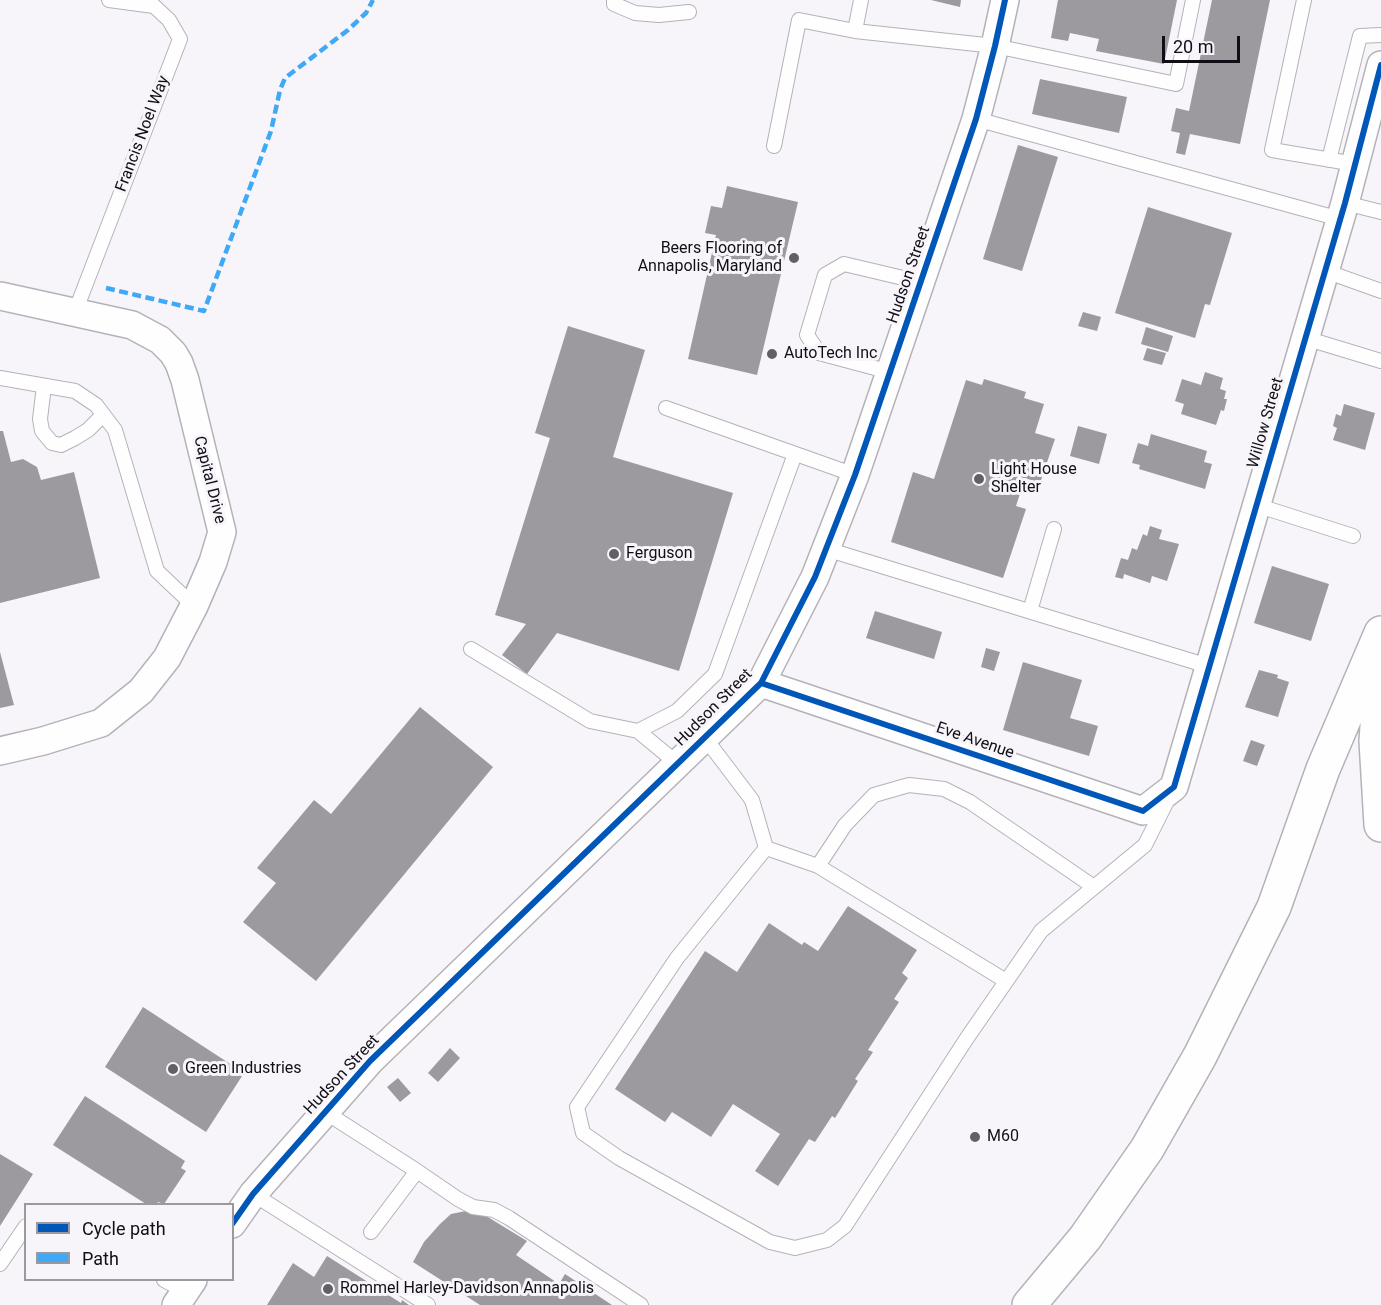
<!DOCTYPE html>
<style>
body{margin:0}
#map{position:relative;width:1381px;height:1305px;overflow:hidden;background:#f7f5f9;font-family:Roboto,sans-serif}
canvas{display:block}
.legend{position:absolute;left:24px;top:1203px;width:210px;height:78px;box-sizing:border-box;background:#f7f4fa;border:2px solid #9b989f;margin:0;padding:8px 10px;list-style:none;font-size:18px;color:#110e17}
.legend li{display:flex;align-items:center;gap:12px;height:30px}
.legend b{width:30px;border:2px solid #9b989f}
.scale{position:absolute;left:1162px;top:36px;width:78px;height:27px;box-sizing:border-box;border:3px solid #110e17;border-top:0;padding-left:8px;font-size:18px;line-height:21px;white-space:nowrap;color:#110e17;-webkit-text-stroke:4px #f7f4fa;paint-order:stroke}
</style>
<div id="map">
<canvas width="1381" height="1305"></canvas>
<ul class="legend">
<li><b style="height:8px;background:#0057b8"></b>Cycle path</li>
<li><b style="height:8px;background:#3fa9f5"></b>Path</li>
</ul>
<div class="scale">20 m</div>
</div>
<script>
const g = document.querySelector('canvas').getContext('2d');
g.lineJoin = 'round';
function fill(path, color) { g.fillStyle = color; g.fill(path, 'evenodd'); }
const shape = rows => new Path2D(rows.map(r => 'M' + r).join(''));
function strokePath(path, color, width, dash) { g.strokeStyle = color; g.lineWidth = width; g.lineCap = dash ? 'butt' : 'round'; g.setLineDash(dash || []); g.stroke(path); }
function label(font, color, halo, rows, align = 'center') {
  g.font = font + ' Roboto,sans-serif'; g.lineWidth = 6; g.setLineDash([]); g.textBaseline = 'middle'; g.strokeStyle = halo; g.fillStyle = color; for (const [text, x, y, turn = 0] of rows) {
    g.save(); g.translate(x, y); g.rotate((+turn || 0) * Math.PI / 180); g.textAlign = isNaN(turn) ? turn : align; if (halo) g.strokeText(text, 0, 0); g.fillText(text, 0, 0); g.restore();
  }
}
const building = shape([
 [931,0,961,0,960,7],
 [1058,0,1177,0,1164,64,1096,51,1099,39,1070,33,1068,41,1051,38],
 [1212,0,1270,0,1240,144,1190,134,1185,155,1176,153,1180,133,1171,131,1176,108,1189,111],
 [1040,79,1127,97,1119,133,1032,114],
 [1018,145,1058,157,1022,271,983,259],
 [727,186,798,202,757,375,688,359,716,235,705,233,711,206,722,208],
 [1148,207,1232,233,1210,305,1205,304,1195,338,1115,313],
 [1083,312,1101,317,1097,331,1078,326],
 [568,326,645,350,613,457,733,493,679,671,557,633,527,674,502,655,526,624,495,615,550,438,535,433],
 [1146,327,1173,336,1168,352,1141,344],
 [1147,348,1166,353,1162,365,1143,360],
 [1205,372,1223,378,1220,389,1226,391,1224,399,1227,399,1224,411,1221,410,1216,425,1181,414,1184,404,1175,401,1182,379,1201,385],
 [984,379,1026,392,1024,398,1044,404,1035,433,1055,439,1040,483,1025,478,1016,506,1026,509,1003,578,891,542,913,472,934,479,966,380,982,385],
 [1344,404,1375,413,1365,450,1333,440,1337,428,1333,426,1336,414,1341,416],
 [1078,426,1107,434,1099,464,1070,456],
 [0,431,3,431,11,462,23,459,37,467,41,480,74,472,100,578,0,603],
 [1151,434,1207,451,1204,462,1212,464,1205,489,1139,469,1140,465,1132,463,1138,443,1148,446],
 [1150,526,1162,530,1159,539,1179,544,1167,581,1152,576,1150,583,1124,574,1123,579,1115,577,1121,558,1128,560,1132,548,1137,550,1143,534,1147,536],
 [1272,566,1329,584,1311,641,1254,623],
 [875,611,942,632,934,659,866,638],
 [986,648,1000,652,994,671,981,667],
 [0,652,14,705,0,708],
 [1023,662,1082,680,1070,718,1098,726,1089,756,1003,730],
 [1259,670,1278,675,1277,678,1289,682,1278,717,1245,707],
 [420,707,493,767,316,981,243,922,276,883,257,868,314,800,331,814],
 [1251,740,1265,745,1257,766,1243,761],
 [848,906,917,950,902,973,908,978,894,999,899,1002,868,1050,873,1052,855,1079,858,1081,835,1118,832,1116,815,1142,809,1139,778,1186,755,1171,780,1134,733,1104,711,1137,672,1112,665,1122,615,1089,705,951,737,972,769,923,802,945,804,942,818,951],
 [143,1007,244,1073,206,1132,105,1067],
 [450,1048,460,1058,438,1082,428,1073],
 [398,1078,411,1093,400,1102,387,1087],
 [85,1096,185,1161,181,1168,186,1171,164,1204,158,1202,157,1204,146,1204,53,1145],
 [0,1154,33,1174,0,1226],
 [466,1211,478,1211,527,1241,516,1255,559,1284,565,1274,612,1305,480,1305,413,1262,424,1242,440,1224,451,1214],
 [327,1256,401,1303,402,1300,409,1305,267,1305,293,1263,314,1277]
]);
const lane = shape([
 [614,0,614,4,635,13,659,15,689,12],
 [861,0,855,31,995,46,1176,84,1193,0],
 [1304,0,1272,150,1355,164],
 [976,119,1340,219],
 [774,146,799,20,855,31],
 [1329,160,1360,36,1381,35],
 [1345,203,1381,212],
 [1325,271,1381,291],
 [75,312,180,39,169,20,154,6,109,0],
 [1305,338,1381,361],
 [890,372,819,353,807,335,825,275,844,264,920,282],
 [0,378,75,391,96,405,115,430,157,571,194,606],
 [44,386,40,419,42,431,52,443,61,445,75,438,88,430,103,415],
 [666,408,855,475],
 [1256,505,1353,536],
 [826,549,1208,666],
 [1030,611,1054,529],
 [471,649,590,721,638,731,677,711,715,674,795,454],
 [638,731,678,764],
 [705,738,752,800,766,848,677,958,577,1107,583,1133,619,1158,770,1242,795,1248,827,1240,845,1226,967,1038,1041,931,1145,845,1168,799],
 [766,848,818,866],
 [1006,981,818,866,845,825,874,795,909,785,944,789,970,802,1094,887],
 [325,1112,417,1171,371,1232],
 [417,1171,458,1199,473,1207,494,1210,509,1218,641,1305],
 [253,1194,428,1305],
 [0,1264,26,1226],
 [164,1280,185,1291]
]);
const street = shape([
 [0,296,132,325,160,340,173,353,179,363,185,380,222,532,213,562,194,606,167,658,141,691,101,723,43,741,0,751],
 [761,683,1143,811,1174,787,1345,203,1381,65],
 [232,1224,253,1194,370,1061,761,683,815,577,855,475,976,119,995,46,1005,0],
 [176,1305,193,1280]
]);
const highway = shape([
 [1381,666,1376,741,1381,825],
 [1029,1305,1085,1238,1147,1149,1200,1056,1274,907,1323,769,1381,633]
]);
const quiet = shape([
 [106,288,204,311,271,131,280,90,285,78,348,30,366,13,373,0]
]);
const cycleway = shape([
 [761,683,1143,811,1174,787,1345,203,1381,65],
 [232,1224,253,1194,370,1061,761,683,815,577,855,475,976,119,995,46,1005,0]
]);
const markers = [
 [794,258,6,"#625f66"],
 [772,354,6,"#625f66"],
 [979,479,6,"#625f66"],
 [614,554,6,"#625f66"],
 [173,1069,6,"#625f66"],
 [975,1137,6,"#625f66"],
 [328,1289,6,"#625f66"]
];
const streetNames = [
 ["Francis Noel Way",143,134,-69],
 ["Hudson Street",909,275,-71],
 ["Willow Street",1266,423,-74],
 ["Capital Drive",209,480,76],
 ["Hudson Street",714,708,-45],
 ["Eve Avenue",975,741,19],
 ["Hudson Street",342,1075,-47]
];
const poiNames = [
 ["Beers Flooring of",782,249,"right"],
 ["Annapolis, Maryland",782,267,"right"],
 ["AutoTech Inc",784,354],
 ["Light House",991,470],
 ["Shelter",991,488],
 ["Ferguson",626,554],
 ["Green Industries",185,1069],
 ["M60",987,1137],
 ["Rommel Harley-Davidson Annapolis",340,1289]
];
fill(building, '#9c999f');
strokePath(lane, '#b4b2b9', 16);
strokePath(street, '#b4b2b9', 30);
strokePath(highway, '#b4b2b9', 36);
strokePath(lane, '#fefefe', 14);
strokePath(street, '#fefefe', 27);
strokePath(highway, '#fefefe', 33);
strokePath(quiet, '#3fa9f5', 4.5, [9, 4.5]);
strokePath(cycleway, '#0057b8', 6);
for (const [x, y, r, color] of markers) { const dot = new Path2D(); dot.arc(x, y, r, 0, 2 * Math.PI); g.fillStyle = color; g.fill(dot); strokePath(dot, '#f7f4fa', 2); }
label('16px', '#110e17', '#f7f4fa', streetNames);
label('16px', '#110e17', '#f7f4fa', poiNames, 'left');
</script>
